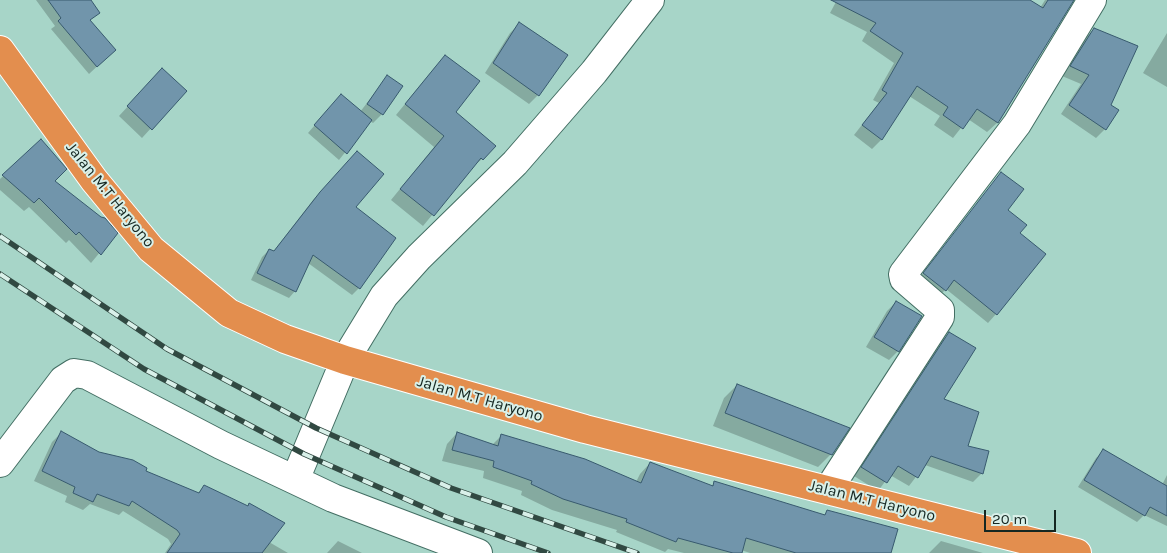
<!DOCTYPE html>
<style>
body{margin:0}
#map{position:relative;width:1167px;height:553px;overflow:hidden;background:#a7d5c8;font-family:Karla,sans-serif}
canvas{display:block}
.scale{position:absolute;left:984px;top:510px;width:72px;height:22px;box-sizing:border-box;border:2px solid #152722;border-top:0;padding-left:6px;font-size:15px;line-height:18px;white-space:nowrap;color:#152722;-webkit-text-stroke:4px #d9f0e9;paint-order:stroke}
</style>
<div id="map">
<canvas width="1167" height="553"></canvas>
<div class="scale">20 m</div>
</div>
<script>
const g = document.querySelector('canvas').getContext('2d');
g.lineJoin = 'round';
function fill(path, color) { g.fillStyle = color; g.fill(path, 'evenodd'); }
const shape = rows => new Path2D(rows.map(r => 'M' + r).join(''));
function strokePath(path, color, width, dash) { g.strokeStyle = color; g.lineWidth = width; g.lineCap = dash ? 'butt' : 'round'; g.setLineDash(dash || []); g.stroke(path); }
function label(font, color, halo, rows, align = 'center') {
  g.font = font + ' Karla,sans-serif'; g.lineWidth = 4; g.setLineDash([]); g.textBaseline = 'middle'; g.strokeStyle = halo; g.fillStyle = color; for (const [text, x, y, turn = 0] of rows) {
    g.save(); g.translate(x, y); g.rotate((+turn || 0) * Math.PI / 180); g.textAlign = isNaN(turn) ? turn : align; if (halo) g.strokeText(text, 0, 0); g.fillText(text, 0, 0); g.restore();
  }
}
const shadow = shape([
 [36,0,90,0,99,12,89,21,107,57,89,74,51,29,55,26],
 [837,0,1027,0,1040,8,1045,0,1072,0,997,123,987,132,968,119,953,138,934,125,940,116,909,96,881,140,872,149,854,135,879,103,873,100,894,63,862,41,867,32,830,13],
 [519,24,538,95,529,104,485,73,510,33],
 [1094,29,1110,105,1105,129,1096,138,1061,114,1081,84,1062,76,1085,38],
 [1167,33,1167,87,1143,73],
 [435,67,454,112,482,159,471,168,423,226,391,200,434,147,396,115],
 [387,77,401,87,382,114,373,123,370,121,339,160,308,133,334,103,360,112],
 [153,79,185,91,142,138,119,116],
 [41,141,53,182,116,233,91,263,69,240,66,243,29,207,24,211,0,190,0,179],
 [357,153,354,207,395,238,359,288,352,295,308,263,295,291,289,298,251,280,262,257,269,250,273,252,313,200],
 [1001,174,1006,210,996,314,988,323,946,289,936,299,915,283],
 [896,302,898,351,889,360,866,347,887,311],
 [949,334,942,400,966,447,987,452,981,474,973,482,925,465,909,486,890,475,878,491,854,476,940,342],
 [737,385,831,454,818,467,713,426,724,398],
 [61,433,99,454,197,494,204,486,247,507,250,504,269,542,288,553,165,553,171,544,168,539,123,511,119,515,90,504,83,510,65,502,67,496,34,481,52,442],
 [457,433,492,445,502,435,636,482,640,474,650,463,710,487,715,483,823,516,827,512,890,553,750,553,741,550,740,553,684,553,668,549,665,552,616,532,617,530,552,510,521,495,522,491,483,478,484,471,442,461,447,444],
 [1104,451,1162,485,1167,475,1167,526,1144,515,1137,522,1078,487,1096,458],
 [338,541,362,553,327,553],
 [941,541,983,553,929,553]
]);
const building = shape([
 [48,0,91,0,100,13,90,20,116,50,97,67,58,21,61,18,48,0],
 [831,0,1030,0,1043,8,1048,0,1074,0,998,123,977,109,963,129,943,115,948,107,917,86,882,140,862,125,887,93,882,90,903,53,870,31,876,23,831,0],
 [519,22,568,55,539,96,493,63,519,22],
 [1094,28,1138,46,1111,105,1119,110,1106,130,1069,105,1089,75,1070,66,1094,28],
 [445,55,480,81,456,112,496,146,483,160,481,158,434,216,400,189,444,136,405,104,445,55],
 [162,68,187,91,152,130,127,106,162,68],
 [387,75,403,86,383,115,367,104,387,75],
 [341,94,372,120,347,154,314,125,341,94],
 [41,139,67,169,55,181,101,217,105,218,118,233,101,255,79,232,76,235,39,198,34,203,2,175,41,139],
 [357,151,384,174,356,207,396,238,360,289,313,255,296,292,257,273,269,249,274,251,320,192,357,151],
 [1001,172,1024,189,1008,210,1027,225,1020,233,1046,254,997,315,954,280,946,291,923,273,1001,172],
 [896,301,922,316,899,352,874,337,896,301],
 [949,332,976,348,944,399,979,412,968,446,989,451,983,474,931,456,918,478,898,466,887,483,861,467,949,332],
 [737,384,850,428,832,455,725,413,737,384],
 [61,431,99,452,133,460,147,468,146,471,199,493,204,485,248,506,249,503,285,523,262,553,167,553,180,534,177,530,132,501,129,506,97,494,93,502,73,493,75,487,42,471,61,431],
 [457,432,498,446,501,434,585,459,641,483,650,462,713,486,714,481,825,515,827,510,898,529,891,553,796,553,746,538,742,553,733,553,678,538,676,542,626,522,627,519,563,499,531,484,532,481,493,467,494,461,452,450,457,432],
 [1103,449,1167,486,1167,516,1150,507,1145,516,1084,480,1103,449]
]);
const minor = shape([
 [0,463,63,380,74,373,87,375,221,445,333,498,478,553],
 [295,480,345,360,384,296,419,257,515,163,594,72,650,0],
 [828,490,940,317,940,310,904,279,903,274,1017,124,1092,0]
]);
const highway = shape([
 [0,50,94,180,151,249,229,313,285,339,345,360,585,429,1077,553]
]);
const rail = shape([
 [0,236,167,349,316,428,451,488,637,553],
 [0,274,144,369,304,454,446,517,548,553]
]);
const streetNames = [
 ["Jalan M.T Haryono",110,195,51],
 ["Jalan M.T Haryono",480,399,16],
 ["Jalan M.T Haryono",872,501,14]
];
fill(shadow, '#0003');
fill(building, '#7195ab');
strokePath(building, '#385a6e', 1);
strokePath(minor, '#436e63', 30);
strokePath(highway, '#fff', 30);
strokePath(minor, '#fff', 28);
strokePath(highway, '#e38e4e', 28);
strokePath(rail, '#314942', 5.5);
strokePath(rail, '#d9f0e9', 4, [11]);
label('16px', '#152722', '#d9f0e9', streetNames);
</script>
